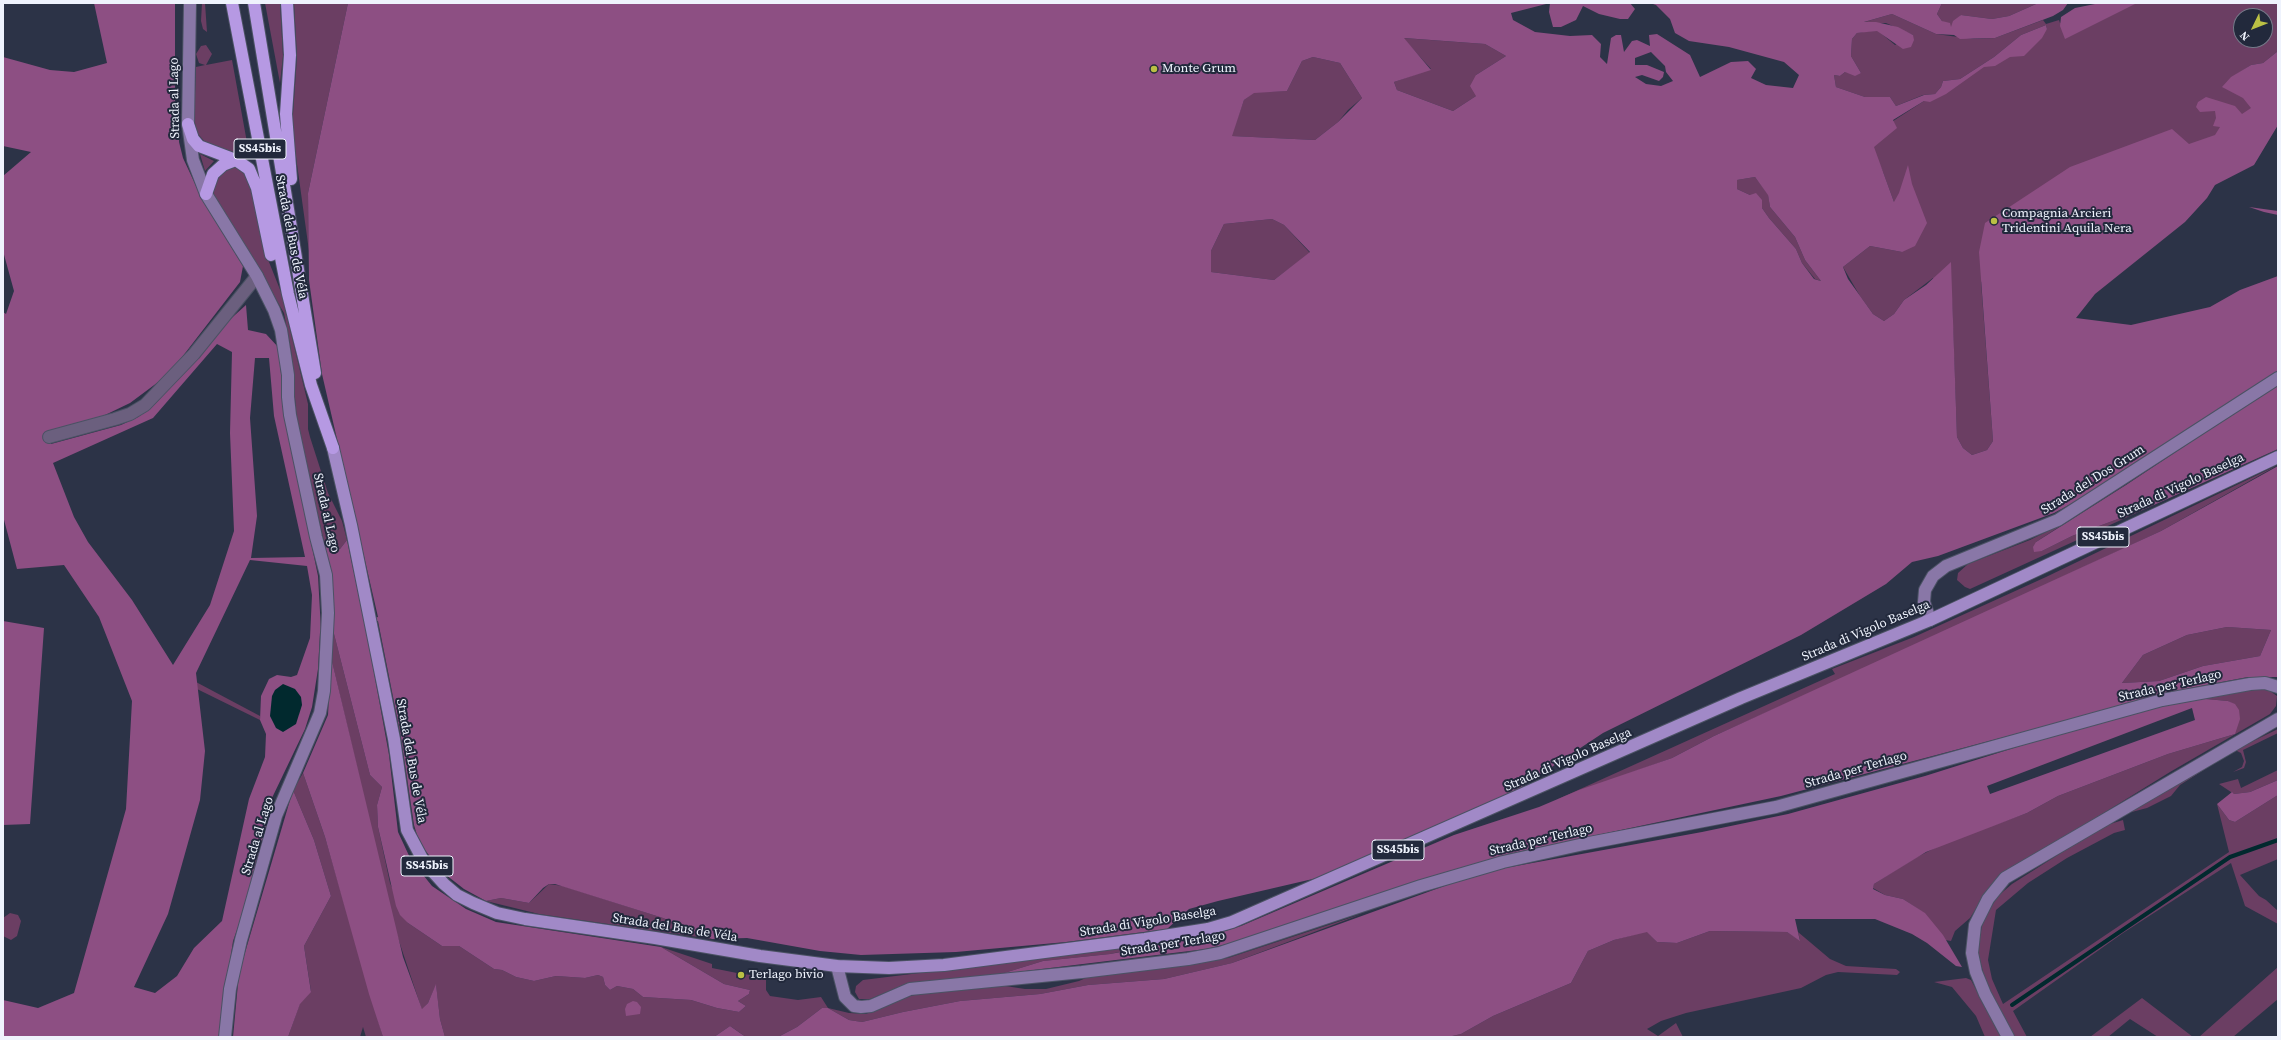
<!DOCTYPE html>
<meta charset="utf-8">
<style>
body{margin:0}
#map{position:relative;width:2281px;height:1040px;overflow:hidden;background:#2c3347;font-family:"Source Serif 4",serif}
canvas{display:block}
.frame{position:absolute;inset:0;border:4px solid #eff3fd;pointer-events:none}
.north{position:absolute;left:2233px;top:8px;width:40px;height:40px;box-sizing:border-box;background:#22293c;border:1px solid #747a89;border-radius:50%;rotate:227deg;font-size:11px;font-weight:700;line-height:16px;text-align:center;color:#eff3fd}
.north::after{content:'';display:block;margin:auto;width:14px;height:18px;background:#bbc044;clip-path:polygon(50% 0,100% 100%,50% 72%,0 100%)}
</style>
<div id="map">
<canvas width="2281" height="1040"></canvas>
<div class="frame"></div>
<div class="north">N</div>
</div>
<script>
const g = document.querySelector('canvas').getContext('2d');
g.lineJoin = 'round';
function fill(path, color) { g.fillStyle = color; g.fill(path, 'evenodd'); }
const shape = rows => new Path2D(rows.map(r => 'M' + r).join(''));
function strokePath(path, color, width, dash) { g.strokeStyle = color; g.lineWidth = width; g.lineCap = dash ? 'butt' : 'round'; g.setLineDash(dash || []); g.stroke(path); }
function label(font, color, halo, rows, align = 'center') {
  g.font = font + ' "Source Serif 4",serif'; g.lineWidth = 4; g.setLineDash([]); g.textBaseline = 'middle'; g.strokeStyle = halo; g.fillStyle = color; for (const [text, x, y, turn = 0] of rows) {
    g.save(); g.translate(x, y); g.rotate((+turn || 0) * Math.PI / 180); g.textAlign = isNaN(turn) ? turn : align; if (halo) g.strokeText(text, 0, 0); g.fillText(text, 0, 0); g.restore();
  }
}
const green = shape([
 [202,3,205,3,207,32,203,29,201,21],
 [265,3,280,3,283,56,280,83],
 [294,3,348,3,308,193,309,251,292,128,297,57],
 [1942,3,2053,3,2036,4,2009,16,1992,19,1961,15,1951,28,1942,21,1937,14],
 [2122,3,2278,3,2278,51,2263,63,2251,65,2237,74,2265,110,1981,282,1993,441,1987,450,1972,455,1963,448,1957,437,1952,300,1933,278,1904,300,1894,314,1884,321,1873,314,1860,296,1843,267,1870,246,1902,252,1894,202,1883,172,1867,138,1924,101,2047,29,2046,25,2021,35,1994,57,1960,79,1943,81,1941,87,1935,94,1923,95,1896,106,1890,97,1865,97,1836,87,1834,75,1840,76,1845,72,1861,73,1851,56,1852,39,1857,33,1877,30,1895,45,1913,35,1886,23,1861,23,1892,14,1936,34,1973,39,1995,38,2043,20,2046,24,2059,20,2060,23],
 [2241,16,2265,16,2265,40,2241,40],
 [1403,38,1485,44,1506,56,1476,75,1476,96,1453,111,1397,90,1394,82,1431,69],
 [206,45,212,54,206,65,232,60,250,159,206,143,197,133,194,118,196,67,205,65,199,63,196,54,201,46],
 [1313,57,1340,63,1362,98,1348,110,1338,122,1315,140,1231,136,1244,100,1254,92,1287,91,1302,61],
 [200,154,214,161,205,171],
 [236,167,242,170,251,179,267,257,281,292,308,404,308,429,310,437,328,493,342,521,347,540,340,549,330,549,324,542,297,423,291,350,284,313,213,193,211,186,214,178,230,168],
 [1755,177,1768,194,1770,207,1795,237,1805,260,1821,281,1815,279,1802,263,1796,249,1769,218,1762,208,1750,195,1737,189,1737,180],
 [1272,219,1284,225,1310,253,1274,280,1211,272,1211,251,1224,224],
 [2278,465,2161,531,1919,644,1714,736,1672,758,1556,800,1835,674,1832,669,1914,637,2046,577],
 [2145,509,1970,589,1965,587,1957,580,1958,573,1968,564,2030,540,2068,521,2036,542,2042,551,2072,536],
 [2227,627,2271,630,2260,656,2203,666,2159,681,2122,683,2143,655,2187,635],
 [333,630,370,775,382,787,377,805,378,827,390,883,408,923,442,946,459,946,494,969,502,970,516,977,534,981,556,976,585,978,598,975,603,977,605,985,610,990,617,986,633,989,643,997,691,1000,717,1008,739,1012,746,1006,738,1001,749,994,750,990,724,984,661,947,712,964,712,968,737,973,736,978,743,979,744,974,766,978,766,990,770,996,798,1000,821,997,828,1008,849,1013,866,1014,910,996,934,991,999,985,1025,989,1046,989,1079,981,1090,976,1228,958,1362,914,1232,963,1164,979,1088,985,1040,994,960,1001,903,1012,862,1022,849,1020,828,1008,822,1008,797,1027,778,1037,746,1037,730,1026,714,1037,445,1037,440,1019,436,985,428,1003,422,1010,394,926,331,657],
 [196,682,260,716,260,720,197,689],
 [2261,689,2270,691,2277,696,2276,706,2270,714,2170,772,2023,863,1987,891,1970,918,1955,931,1951,941,1945,940,1924,913,1903,899,1885,895,1873,888,1874,884,1888,875,1917,857,1947,842,2027,813,2058,796,2168,754,2235,734,2235,705,2228,701,2195,698],
 [2278,729,2278,733,2243,750,2246,762,2244,768,2233,772,2242,767,2244,761,2241,753,2235,750,2180,785,2171,796,2147,808,2124,814,2206,764],
 [2278,770,2278,780,2250,792,2234,794,2219,784,2238,779,2241,788],
 [303,773,325,837,383,1037,366,1037,363,1027,360,1037,288,1037,300,1003,311,991,304,946,331,896,314,840,293,790],
 [2278,795,2278,859,2240,875,2259,896,2266,900,2278,911,2278,924,2245,906,2231,863,2123,933,2013,1011,2027,1037,2014,1037,1987,988,1979,956,1979,941,1982,926,1986,915,1998,896,2012,884,2075,844,2110,824,2123,820,2125,830,2114,833,2067,858,2028,883,1996,910,1988,960,1992,979,2003,1004,2229,852,2217,804,2229,820,2235,822],
 [549,884,563,886,663,918,712,939,539,914,486,901,501,898,529,903],
 [10,913,18,915,21,921,17,936,11,940,3,936,3,918],
 [1647,931,1657,942,1677,943,1710,931,1787,932,1800,940,1798,932,1830,959,1846,966,1896,969,1900,972,1897,975,1838,972,1826,975,1801,988,1686,1013,1661,1021,1647,1029,1658,1036,1676,1023,1683,1037,1448,1037,1461,1034,1493,1016,1571,983,1588,951,1614,940],
 [1162,943,1110,954,1043,961,1001,974,906,984,870,999,859,999,855,992,856,986,863,980],
 [2278,967,2278,999,2233,1037,2199,1037],
 [1966,978,1971,980,2001,1037,1985,1037,1976,1016,1952,987,1934,982],
 [2142,998,2193,1037,2158,1037,2130,1019,2108,1037,2090,1037]
]);
const forest = shape([
 [94,3,175,3,175,109,179,111,179,142,183,158,203,201,243,266,240,282,169,374,130,403,103,416,48,431,51,444,121,425,138,417,156,403,226,323,246,305,248,330,266,334,279,348,284,412,318,576,321,630,332,627,324,542,330,549,340,549,347,540,364,620,378,617,322,374,309,280,308,193,348,3,1630,3,1635,9,1628,19,1620,19,1599,14,1583,6,1576,20,1561,27,1553,27,1549,12,1550,3,1511,13,1513,20,1535,32,1570,36,1592,35,1601,44,1600,57,1607,64,1611,38,1616,35,1621,35,1624,52,1632,41,1637,40,1650,46,1649,35,1657,34,1690,55,1700,77,1731,62,1748,61,1756,69,1751,78,1766,85,1793,88,1799,75,1784,62,1729,47,1689,41,1675,33,1670,19,1656,5,1650,3,1942,3,1937,14,1942,21,1950,23,1951,27,1953,21,1961,15,1992,19,2009,16,2036,4,2068,3,2063,10,2053,16,1995,38,1960,39,1954,35,1936,34,1892,14,1864,22,1876,22,1898,27,1913,35,1914,40,1911,47,1903,49,1877,31,1857,33,1852,39,1851,56,1861,73,1855,76,1845,72,1840,76,1834,75,1836,87,1865,97,1890,97,1896,106,1924,95,1935,94,1941,87,1943,81,1960,79,1994,57,2021,35,2046,25,2047,29,2042,38,2024,56,2010,57,1995,66,1984,67,1946,94,1930,102,1924,101,1893,120,1897,128,1874,147,1894,202,1899,193,1908,165,1912,184,1927,223,1915,246,1902,252,1870,246,1843,267,1848,279,1873,314,1884,321,1894,314,1904,300,1926,285,1951,262,1957,437,1963,448,1972,455,1987,450,1993,441,1979,252,1985,223,2070,167,2172,129,2189,144,2215,135,2220,127,2213,126,2216,118,2215,111,2200,112,2196,107,2198,102,2206,97,2235,106,2242,114,2251,108,2243,98,2222,87,2231,77,2251,65,2263,63,2278,51,2278,125,2254,165,2215,185,2207,198,2185,222,2095,294,2076,318,2131,325,2210,307,2240,290,2278,276,2278,371,2089,494,2054,513,1938,556,1912,562,1886,584,1801,635,1603,733,1514,792,1317,878,1218,901,1189,909,1167,929,1066,942,956,952,861,955,820,951,747,938,712,939,663,918,555,884,549,884,543,888,529,903,501,898,486,901,464,889,441,871,425,850,417,835,414,825,401,737,378,621,365,623,389,755,398,832,411,860,432,886,466,909,496,922,661,947,724,984,750,990,749,994,738,1001,746,1006,739,1012,717,1008,691,1000,643,997,633,989,617,986,610,990,605,985,603,977,598,975,585,978,556,976,534,981,516,977,502,970,494,969,459,946,442,946,408,923,400,915,396,906,378,827,377,805,382,787,370,775,333,630,320,633,318,669,312,707,305,729,271,800,261,863,233,941,219,1037,3,1037,3,1000,38,1008,74,993,126,809,132,701,99,617,64,565,17,569,3,516,3,312,6,314,14,291,3,251,3,176,31,152,3,146,3,57,50,70,74,72,107,63],
 [1404,38,1485,44,1506,56,1476,75,1470,86,1476,96,1453,111,1397,90,1394,82,1431,70],
 [1651,52,1665,66,1666,72,1673,81,1661,86,1646,84,1635,77,1642,75,1659,81,1663,77,1664,72,1647,65,1635,65,1635,58],
 [1313,57,1340,63,1362,98,1338,122,1315,140,1232,136,1244,100,1254,93,1287,91,1302,61],
 [1755,177,1768,195,1770,207,1795,237,1805,260,1821,281,1814,279,1802,263,1796,249,1769,218,1762,208,1762,200,1756,193,1750,195,1737,189,1737,180],
 [1272,219,1284,225,1310,252,1274,280,1211,272,1211,251,1224,224],
 [217,344,232,352,230,433,234,531,210,605,173,665,132,600,88,542,74,517,53,463,153,418],
 [255,358,269,358,274,416,305,557,251,558,257,516,250,418],
 [250,560,307,566,312,595,310,638,297,675,291,677,277,675,269,679,261,696,260,720,266,734,265,757,249,799,222,921,194,948,177,976,155,993,134,987,168,914,200,800,205,751,196,673],
 [2100,3,2137,3,2065,39,2060,26,2061,17,2075,8],
 [2249,207,2278,211,2278,215,2264,212],
 [2278,384,2278,449,2145,509,2072,536,2042,551,2034,552,2033,547,2036,542,2126,485],
 [2278,466,2278,677,2248,677,2190,688,1781,796,1508,854,1425,880,1261,936,1206,949,1001,974,1043,961,1110,954,1213,935,1241,926,1454,835,1539,807,1579,790,1672,758,1714,736,2161,531],
 [2227,627,2271,630,2260,656,2203,666,2159,681,2122,683,2143,655,2187,635],
 [3,621,44,628,30,824,3,825],
 [331,657,403,957,422,1009,428,1003,436,984,440,1019,445,1037,383,1037,369,994,325,837,303,773,328,715],
 [2195,698,2228,701,2235,704,2239,710,2240,719,2235,734,2168,754,2058,796,2027,813,1926,852,1874,884,1873,889,1885,895,1903,899,1925,913,1943,935,1962,967,1956,966,1927,943,1912,934,1875,919,1795,919,1800,941,1787,932,1710,931,1677,943,1657,942,1647,932,1614,940,1588,951,1571,983,1493,1016,1461,1034,1448,1037,778,1037,797,1027,822,1008,828,1008,849,1020,862,1022,903,1012,960,1001,1040,994,1088,985,1164,979,1232,963,1461,880,1505,868,1702,832,1788,814,1925,776,2077,728],
 [2192,708,2195,720,1990,794,1987,786],
 [2278,780,2278,795,2235,822,2229,820,2217,804,2232,792,2234,794,2250,792],
 [293,790,314,840,331,896,304,946,311,992,300,1004,288,1037,233,1037,239,973],
 [633,1001,637,1002,641,1007,640,1014,626,1016,625,1009,627,1004],
 [730,1026,740,1033,746,1037,714,1037]
]);
const water = shape([
 [283,684,295,689,301,697,302,705,296,724,283,732,276,728,270,716,272,696,275,690]
]);
const stream = shape([
 [2012,1005,2230,857,2278,840]
]);
const street = shape([
 [49,437,115,419,130,414,145,405,194,354,257,276]
]);
const secondary = shape([
 [190,3,188,124,193,160,206,194,257,276,274,310,281,330,288,375,288,397,290,415,316,537,326,575,328,613,324,691,320,713,276,816,241,940,230,989,225,1037],
 [1930,620,1924,602,1925,590,1933,576,1946,566,2058,520,2278,378],
 [837,966,845,997,854,1006,861,1007,871,1006,910,989,1082,972,1188,959,1220,953,1421,886,1503,862,1584,844,1776,807,2162,700,2250,684,2265,683,2278,687],
 [2008,1037,1985,994,1976,972,1972,953,1975,925,1988,899,2005,878,2278,719]
]);
const primary = shape([
 [333,448,351,525,394,739,407,830,424,862,444,884,457,895,473,903,497,913,525,919,655,938,760,956,837,966,889,968,944,965,1145,939,1208,929,1232,922,1741,698,1930,620,2278,457]
]);
const highway = shape([
 [232,3,288,294,311,385,333,448],
 [254,3,315,373],
 [287,3,290,55,286,114,291,179],
 [188,124,193,139,199,146,236,160,249,169,257,188,271,255],
 [206,194,213,174,223,165,236,160]
]);
const markers = [
 [1154,69,4,"#bbc044"],
 [1994,221,4,"#bbc044"],
 [741,975,4,"#bbc044"]
];
const shields = [
 [260,149,52],
 [2103,537,52],
 [1398,850,52],
 [427,866,52]
];
const shieldNames = [
 ["SS45bis",260,149],
 ["SS45bis",2103,537],
 ["SS45bis",1398,850],
 ["SS45bis",427,866]
];
const poiNames = [
 ["Monte Grum",1162,69],
 ["Compagnia Arcieri",2002,214],
 ["Tridentini Aquila Nera",2002,229],
 ["Terlago bivio",749,975]
];
const streetNames = [
 ["Strada al Lago",175,98,-91],
 ["Strada del Bus de Véla",291,237,79],
 ["Strada del Dos Grum",2093,480,-32],
 ["Strada di Vigolo Baselga",2181,486,-25],
 ["Strada al Lago",326,513,77],
 ["Strada di Vigolo Baselga",1866,631,-23],
 ["Strada per Terlago",2170,686,-13],
 ["Strada di Vigolo Baselga",1568,760,-24],
 ["Strada del Bus de Véla",411,761,80],
 ["Strada per Terlago",1856,770,-16],
 ["Strada al Lago",258,836,-73],
 ["Strada per Terlago",1541,840,-13],
 ["Strada di Vigolo Baselga",1148,922,-9],
 ["Strada del Bus de Véla",675,928,9],
 ["Strada per Terlago",1173,944,-9]
];
fill(green, '#6b3e63');
fill(forest, '#8d4f83');
fill(water, '#01292e');
strokePath(stream, '#01292e', 4);
strokePath(street, '#4b5264', 14);
strokePath(secondary, '#4b5264', 14);
strokePath(primary, '#4b5264', 14);
strokePath(highway, '#4b5264', 14);
strokePath(street, '#6b5f7e', 12);
strokePath(secondary, '#8977a7', 12);
strokePath(primary, '#a189c7', 12);
strokePath(highway, '#b699e3', 12);
for (const [x, y, r, color] of markers) { const dot = new Path2D(); dot.arc(x, y, r, 0, 2 * Math.PI); g.fillStyle = color; g.fill(dot); strokePath(dot, '#22293c', 1.5); }
for (const [x, y, w] of shields) { const box = new Path2D(); box.roundRect(x - w / 2, y - 10, w, 20, 3); g.fillStyle = '#22293c'; g.fill(box); strokePath(box, '#eff3fd', 1); }
label('bold 12px', '#eff3fd', null, shieldNames);
label('13px', '#eff3fd', '#22293c', poiNames, 'left');
label('13px', '#eff3fd', '#22293c', streetNames);
</script>
